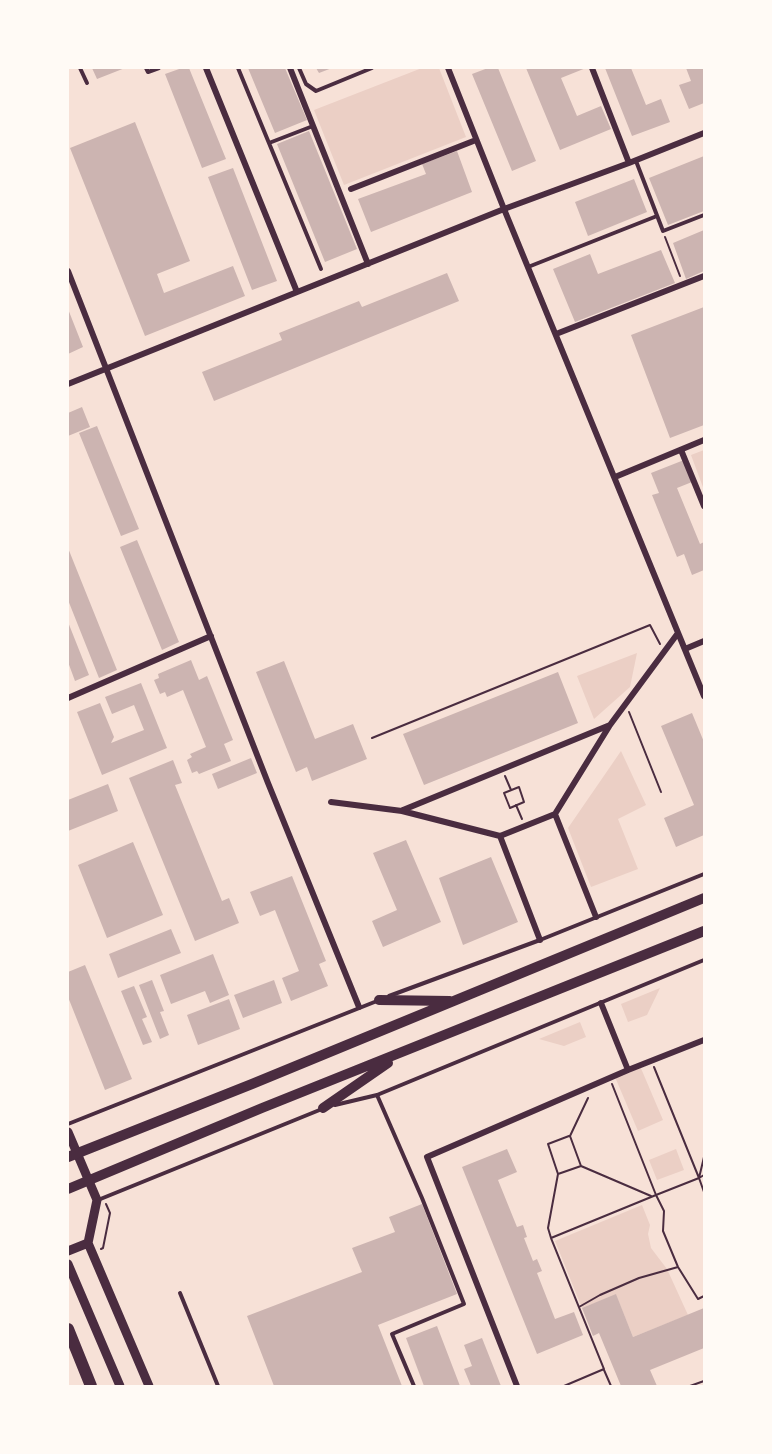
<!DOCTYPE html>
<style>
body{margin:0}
#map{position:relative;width:772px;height:1454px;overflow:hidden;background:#f7e1d7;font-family:"Golos Text",sans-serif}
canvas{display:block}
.frame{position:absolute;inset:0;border:69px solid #fffaf5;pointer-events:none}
</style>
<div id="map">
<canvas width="772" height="1454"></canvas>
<div class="frame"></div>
</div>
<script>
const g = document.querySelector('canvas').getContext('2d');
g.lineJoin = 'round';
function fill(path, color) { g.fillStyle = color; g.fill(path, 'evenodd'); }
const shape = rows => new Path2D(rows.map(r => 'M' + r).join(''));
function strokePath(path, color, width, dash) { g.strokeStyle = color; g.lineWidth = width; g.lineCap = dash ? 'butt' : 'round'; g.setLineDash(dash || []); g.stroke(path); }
const green = shape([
 [422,68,439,68,466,137,344,185,314,110],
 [704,450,704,490,691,455],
 [637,653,630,687,594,719,577,676],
 [621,751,646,805,618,819,638,869,591,887,568,828],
 [660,988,647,1015,628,1022,621,1004],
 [580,1022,586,1037,564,1046,539,1039],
 [640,1066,663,1120,638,1131,615,1077],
 [676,1149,684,1170,657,1180,649,1160],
 [642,1205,650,1225,648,1234,651,1248,667,1269,688,1315,633,1337,616,1295,582,1308,555,1241]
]);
const building = shape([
 [92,68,125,68,97,79],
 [182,68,189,68,226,159,202,168,165,74],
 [248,68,285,68,307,120,275,133],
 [316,68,332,68,319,73],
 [488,68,498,68,536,161,512,171,472,74],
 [526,68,586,68,561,78,577,116,601,106,611,129,560,150],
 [605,68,631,68,646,105,661,99,670,122,632,136],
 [686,68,704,68,704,103,689,109,679,85,691,81],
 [135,122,190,261,157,274,164,293,233,266,245,296,145,336,70,148],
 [309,131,357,249,325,262,277,144],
 [457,151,472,192,371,232,358,199,426,174,422,164],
 [704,156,704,211,668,225,649,178],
 [233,168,277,281,252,290,208,177],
 [634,179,647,212,588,236,575,202],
 [704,230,704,271,686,279,673,243],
 [661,250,675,283,575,322,553,269,590,254,598,274],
 [447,273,459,301,214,401,202,372,282,340,279,333,359,301,362,307],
 [704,307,704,425,670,438,631,335],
 [68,309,83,347,68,354],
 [82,407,90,427,68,436,68,413],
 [97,426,139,529,121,536,79,433],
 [684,460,692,482,677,488,700,544,704,542,704,570,692,575,684,554,677,557,652,495,659,493,651,473],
 [137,540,179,642,162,650,120,547],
 [68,548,117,670,99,678,68,600],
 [68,622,89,675,75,681,68,662],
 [191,660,199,680,207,676,233,740,224,744,231,761,199,774,197,771,192,773,187,760,192,757,190,754,206,747,183,690,167,697,165,692,160,694,154,680,159,678,158,674],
 [284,661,315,739,353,724,367,759,312,781,307,767,296,772,256,672],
 [558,672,578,723,424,785,403,734],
 [141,683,167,748,102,775,77,712,100,703,114,737,111,743,144,730,134,705,112,714,105,697],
 [692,713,704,742,704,835,676,847,664,818,694,805,661,726],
 [251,758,257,773,218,789,212,774],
 [173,760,182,783,175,785,222,901,229,898,239,923,195,941,129,778],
 [108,784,118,811,68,831,68,800],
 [406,840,441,922,383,947,372,921,397,910,373,853],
 [133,842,163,915,107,938,78,865],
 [491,857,518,922,463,945,439,878],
 [292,876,326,961,319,964,328,986,291,1001,282,978,299,971,275,910,260,916,250,892],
 [171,929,181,953,118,978,109,954],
 [213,954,229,995,210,1003,205,991,171,1004,160,975],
 [85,965,132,1079,105,1090,68,997,68,972],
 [152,980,164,1011,160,1012,169,1035,160,1039,139,985],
 [274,980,282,1003,243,1018,234,995],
 [134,986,147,1017,142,1019,152,1042,143,1045,121,991],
 [229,999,240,1029,198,1045,187,1015],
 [507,1149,517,1172,498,1180,517,1227,523,1225,527,1237,524,1238,533,1261,537,1259,542,1271,537,1273,555,1319,574,1312,583,1335,537,1354,462,1167],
 [422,1204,457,1294,378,1325,402,1386,274,1386,247,1316,362,1272,352,1248,395,1232,389,1217],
 [616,1294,633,1337,704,1308,704,1348,650,1370,657,1386,621,1386,599,1333,593,1336,582,1308],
 [437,1326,460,1386,424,1386,406,1338],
 [482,1338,501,1386,471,1386,464,1369,472,1366,464,1345]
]);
const path = shape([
 [665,237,680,276],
 [629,712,661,792],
 [372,738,650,625,660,644],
 [505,776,511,790],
 [519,787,524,802,510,808,504,793,519,787],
 [516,805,522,819],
 [654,1067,699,1178,704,1175],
 [612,1084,656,1195,699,1178],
 [588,1098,570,1136,581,1166,651,1196],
 [704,1157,699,1178,704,1192],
 [558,1174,581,1166],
 [551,1238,548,1228,558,1174,548,1144,569,1136],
 [101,1249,103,1248,110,1213,106,1204],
 [579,1307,600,1295,639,1278,678,1267],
 [604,1370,611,1386],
 [564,1386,604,1369,551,1238,656,1195,664,1211,663,1231,678,1267,698,1299,704,1296],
 [690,1386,704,1381]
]);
const service = shape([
 [80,68,87,83],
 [146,68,148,72,159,68],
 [238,68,321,269],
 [299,68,306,84,316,91,372,68],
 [269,143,313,126],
 [636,161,663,231,704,215],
 [528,267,657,216],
 [389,996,540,940,704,874],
 [377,1095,422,1198,464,1304,392,1334,414,1386],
 [335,1105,377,1095,704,960],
 [68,1124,377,1001],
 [98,1200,322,1109],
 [180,1293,218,1386]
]);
const minor = shape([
 [206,68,297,292],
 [290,68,368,264],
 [448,68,504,209,704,696],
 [592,68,629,163],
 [351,189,476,140],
 [68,271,268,783,359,1007],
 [556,334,704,276],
 [68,384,504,209,629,163,704,133],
 [681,450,704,506],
 [615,477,704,440],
 [685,649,704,641],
 [68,698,211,636],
 [331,802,402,811,500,836,555,814,610,725,678,633],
 [403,810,610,725],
 [555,814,596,917],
 [500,836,540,940],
 [601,1003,628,1070],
 [517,1386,427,1157,628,1070,704,1040]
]);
const tertiary = shape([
 [68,1132,97,1200,88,1243,149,1386],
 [68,1251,88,1243],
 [68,1264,120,1386]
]);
const primary = shape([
 [379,1000,450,1001],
 [323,1108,388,1063],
 [68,1157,252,1084,704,898],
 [68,1189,262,1108,704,931]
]);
const trunk = shape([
 [68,1329,91,1386]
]);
fill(green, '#ebcfc5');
fill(building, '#ccb4b1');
strokePath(path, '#4a2c40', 2);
strokePath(service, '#4a2c40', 4);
strokePath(minor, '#4a2c40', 6);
strokePath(tertiary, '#4a2c40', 9);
strokePath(primary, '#4a2c40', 10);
strokePath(trunk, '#4a2c40', 12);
</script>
